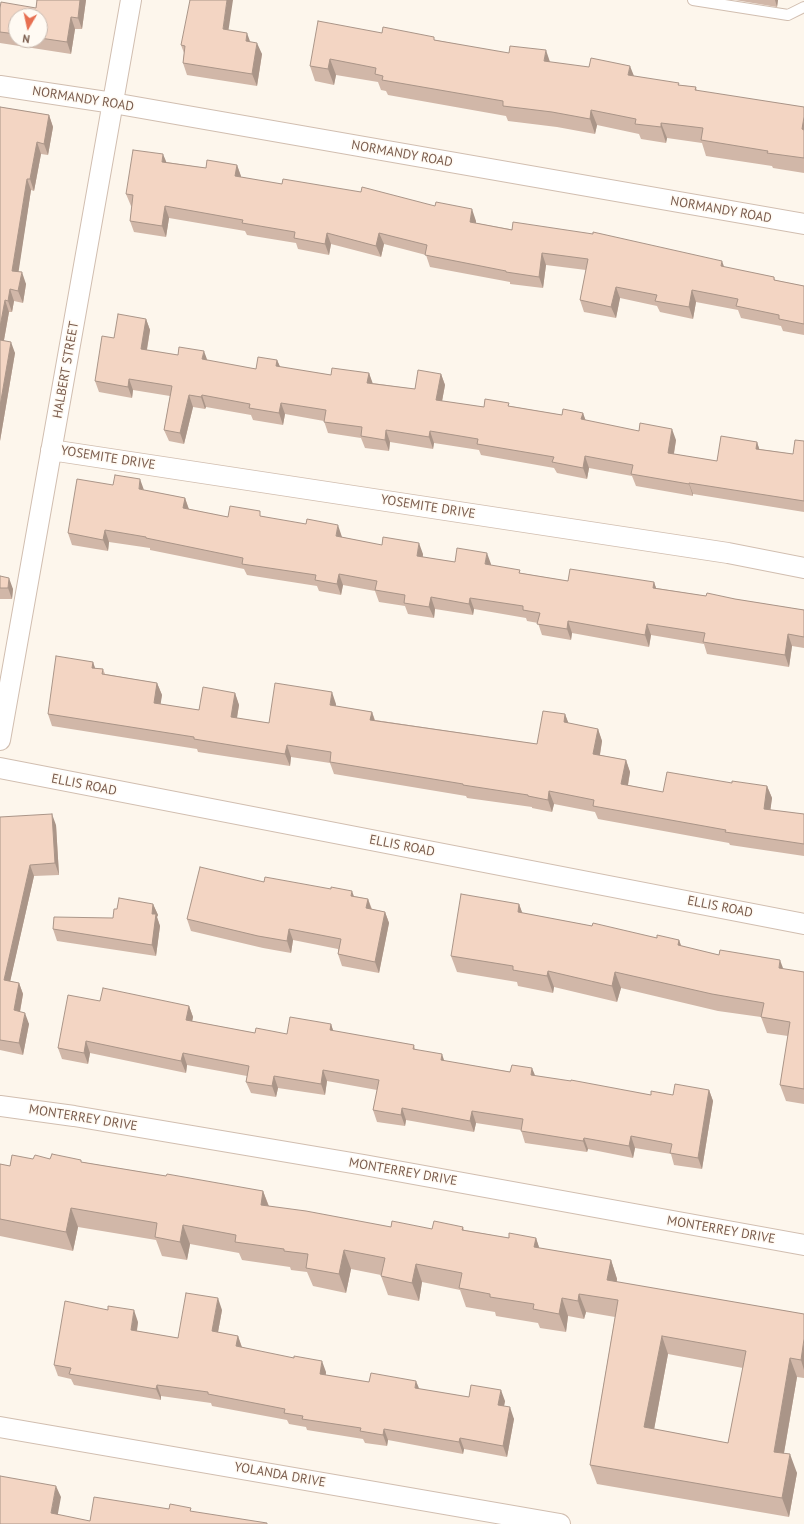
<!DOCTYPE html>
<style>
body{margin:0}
#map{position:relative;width:804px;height:1524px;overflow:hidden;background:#fdf6ec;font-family:"PT Sans",sans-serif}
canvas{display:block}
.north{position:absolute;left:8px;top:8px;width:40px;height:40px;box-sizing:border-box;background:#fffaf3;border:1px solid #cabbb1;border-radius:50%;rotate:189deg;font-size:11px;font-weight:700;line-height:16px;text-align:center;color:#7a5c4d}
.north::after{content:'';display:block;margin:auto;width:14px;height:18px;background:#e76f51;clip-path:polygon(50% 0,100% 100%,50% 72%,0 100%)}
</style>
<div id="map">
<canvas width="804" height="1524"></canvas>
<div class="north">N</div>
</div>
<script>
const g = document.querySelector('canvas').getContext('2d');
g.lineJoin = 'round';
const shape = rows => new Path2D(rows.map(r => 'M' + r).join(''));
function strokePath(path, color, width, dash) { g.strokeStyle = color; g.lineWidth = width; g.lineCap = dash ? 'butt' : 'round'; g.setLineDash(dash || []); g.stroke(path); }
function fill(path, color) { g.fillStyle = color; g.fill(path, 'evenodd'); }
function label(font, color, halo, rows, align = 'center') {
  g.font = font + ' "PT Sans",sans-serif'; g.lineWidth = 3; g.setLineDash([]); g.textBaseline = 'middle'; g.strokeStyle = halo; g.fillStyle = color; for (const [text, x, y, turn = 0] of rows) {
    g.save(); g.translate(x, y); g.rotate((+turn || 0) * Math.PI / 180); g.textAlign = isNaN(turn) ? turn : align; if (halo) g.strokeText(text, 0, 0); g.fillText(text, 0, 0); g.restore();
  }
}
const lane = shape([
 [693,0,788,15,804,7]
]);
const street = shape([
 [0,86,113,103,804,224],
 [51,450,728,553,804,568],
 [0,740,131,0],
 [0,768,804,924],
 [0,1106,74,1116,364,1165,804,1245],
 [0,1427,560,1524]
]);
const wall = shape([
 [37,0,86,0,82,29,75,29,71,54,0,43,0,8,36,8],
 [16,16,40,16,40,40,16,40],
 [735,0,778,0,777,7],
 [229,30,250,42,262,54,257,86,187,75,183,63,184,53,181,45],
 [382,33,436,40,550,62,634,76,680,85,696,87,697,91,804,107,804,173,773,168,772,166,706,156,702,143,667,138,666,143,641,139,639,134,597,125,595,134,557,127,508,121,506,116,388,95,386,91,381,90,378,82,336,75,334,85,315,81,310,66],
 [0,107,49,115,53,127,48,155,41,154,34,191,31,190,18,272,26,284,23,303,14,301,12,312,9,312,4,340,15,353,0,441],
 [166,162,206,168,237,165,241,177,476,221,476,223,724,267,774,277,775,280,804,286,804,335,783,331,781,326,741,318,738,310,696,302,693,319,660,312,657,306,620,298,616,318,584,312,580,300,586,270,546,265,543,288,510,284,510,282,430,267,426,255,384,244,381,257,331,244,329,255,298,249,296,243,247,235,245,231,169,218,166,237,134,232,130,221,132,206,131,206,126,194],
 [146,319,150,330,147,350,256,369,277,360,280,367,331,375,369,373,372,383,415,389,441,374,445,385,442,401,484,407,510,406,562,415,583,413,585,420,676,440,674,454,717,461,757,442,759,449,793,454,804,441,804,512,693,494,693,496,636,486,632,476,589,468,587,479,557,473,554,468,481,455,479,450,434,443,433,449,390,442,389,451,365,448,361,438,328,433,324,421,285,414,283,425,253,420,251,415,206,407,205,409,193,407,184,444,169,441,164,430,170,396,133,390,132,398,99,392,95,381,114,338],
 [144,490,185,498,189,509,228,517,262,516,342,537,423,554,423,557,455,562,491,564,491,565,521,573,568,581,654,582,656,588,706,596,735,599,804,610,804,648,792,646,789,667,707,654,704,644,651,635,649,647,572,633,571,640,542,635,538,623,527,621,526,618,474,609,473,615,435,609,434,618,408,614,405,606,379,602,375,591,343,585,341,595,319,591,317,586,247,575,244,569,150,550,150,548,109,542,108,551,72,545,68,533],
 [0,576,13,589,12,599,0,599],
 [93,662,95,668,103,669,105,674,157,683,162,695,160,704,199,710,235,693,239,705,237,718,269,723,336,704,336,706,372,712,375,720,537,744,565,714,568,723,598,729,602,741,600,755,626,760,630,772,628,785,663,792,732,783,767,786,772,798,770,810,804,814,804,856,730,845,729,843,598,819,595,812,554,804,552,812,532,808,532,807,467,798,466,796,334,774,330,763,291,757,290,766,198,752,197,749,52,726,48,714],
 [0,817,56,825,59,875,34,876,10,981,19,983,23,994,20,1012,29,1024,23,1055,0,1050],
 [264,882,354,896,368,899,372,909,385,912,389,923,379,973,342,966,338,954,338,949,293,940,291,953,263,948,191,931,187,919],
 [153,904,158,915,157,917,160,926,156,956,57,941,53,929,113,918,117,909],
 [519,904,522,913,657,938,679,940,681,946,719,955,783,969,804,972,804,1104,786,1101,780,1085,788,1036,767,1033,761,1017,718,1011,621,988,617,1002,554,987,553,993,518,986,517,982,457,972,451,956],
 [100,1001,189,1006,193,1017,192,1021,255,1033,287,1034,331,1024,333,1031,414,1045,415,1049,445,1061,651,1095,673,1095,709,1090,713,1101,702,1169,674,1165,671,1154,635,1148,633,1158,588,1149,587,1152,525,1143,521,1130,476,1123,474,1132,406,1120,405,1126,377,1122,373,1110,377,1090,327,1081,325,1095,278,1088,276,1097,251,1093,246,1082,247,1076,187,1065,186,1073,90,1053,88,1064,62,1059,58,1048],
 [33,1159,50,1159,82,1162,166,1176,263,1191,269,1206,391,1227,432,1229,463,1227,464,1230,509,1238,536,1238,539,1248,611,1260,617,1279,617,1282,804,1314,804,1378,797,1377,784,1453,797,1473,789,1517,597,1484,590,1465,615,1317,586,1312,584,1319,568,1316,566,1332,540,1328,538,1323,496,1316,495,1312,466,1307,460,1290,422,1282,419,1301,388,1295,381,1276,381,1275,351,1269,346,1293,313,1286,307,1272,291,1270,290,1267,242,1260,239,1253,190,1244,187,1260,162,1256,156,1240,78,1227,73,1251,0,1236,0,1164,10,1166],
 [668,1354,743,1368,728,1443,654,1429],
 [222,1310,218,1332,238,1336,242,1347,326,1372,326,1375,369,1382,419,1389,469,1397,505,1401,504,1406,514,1419,507,1457,464,1449,463,1454,388,1440,387,1446,365,1443,363,1439,307,1430,306,1427,289,1424,287,1420,212,1406,211,1403,161,1396,161,1400,74,1385,71,1379,58,1376,54,1365,138,1322,137,1331,178,1338]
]);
const shadedWall = shape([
 [80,0,86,0,82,29,78,18],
 [227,0,233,0,227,40,223,29],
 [775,0,778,0,777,7],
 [71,17,75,29,71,54,67,42],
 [247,33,251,44,246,41],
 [257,43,262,54,257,86,252,74],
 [546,50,551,65,544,61],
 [330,59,336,75,334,85,328,69],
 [630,66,636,81,628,75],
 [591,110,597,125,595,134,590,119],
 [49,115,53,127,48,155,44,144],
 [804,117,804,135,802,129],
 [661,123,667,138,666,143,661,127],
 [37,142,41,154,34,191,30,179],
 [163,154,168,166,162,162],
 [237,165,241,176,239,188,235,176],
 [27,179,31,190,17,282,12,271],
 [165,206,169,218,166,237,162,226],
 [472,209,476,221,474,234,470,222],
 [327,233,331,244,329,255,325,244],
 [379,233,384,244,381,257,376,246],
 [542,253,546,265,543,288,539,277],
 [722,261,726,272,721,266],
 [22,272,26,284,23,303,18,291],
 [616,287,620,298,616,318,611,307],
 [10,289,14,301,12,312,8,301],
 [692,290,696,302,693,319,689,307],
 [5,300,9,312,2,351,0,345,0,327],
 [146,319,150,330,145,360,141,349],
 [11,342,15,353,0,441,0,406],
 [204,351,208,362,202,359],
 [277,360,282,371,276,366],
 [369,373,373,384,367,383],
 [441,374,445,385,440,412,436,400],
 [129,379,133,390,132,398,128,387],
 [189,395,193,407,184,444,180,433],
 [202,395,206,407,205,409,201,397],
 [281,403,285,414,283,425,279,413],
 [583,413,587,424,581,419],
 [672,429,676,440,672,464,668,453],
 [386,430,390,442,389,451,385,440],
 [430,431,434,443,433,449,429,437],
 [757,442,761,454,756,449],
 [585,456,589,468,587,479,583,468],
 [140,479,144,490,139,489],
 [689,483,693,494,693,496,689,484],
 [185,498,189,510,183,508],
 [338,525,342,537,340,547,336,536],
 [105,530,109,542,108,551,103,540],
 [419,543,423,554,421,568,417,556],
 [487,553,491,564,490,575,485,564],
 [339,574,343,585,341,595,337,584],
 [9,578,13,589,12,599,8,588],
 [654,582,658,594,653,588],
 [431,597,435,609,434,618,429,607],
 [470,598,474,609,473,615,469,604],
 [568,621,572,633,571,640,567,629],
 [647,624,651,635,649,647,645,635],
 [788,634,792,646,789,667,785,655],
 [93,662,97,674,92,668],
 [157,683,162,695,159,715,154,703],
 [332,692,336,704,334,718,330,705],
 [235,693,239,705,235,729,231,717],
 [372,712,376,725,370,720],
 [565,714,570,727,564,722],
 [598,729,602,741,598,766,593,754],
 [287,745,291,757,290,766,285,754],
 [626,760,630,772,626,796,621,784],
 [767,786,772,798,769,821,764,809],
 [549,791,554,804,552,812,548,800],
 [52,814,56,825,59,875,55,863],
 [30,865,34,876,8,991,4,980],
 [352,891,356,902,351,896],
 [368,899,372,911,366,908],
 [153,904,158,915,157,917,160,926,156,956,152,945,152,914],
 [519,904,525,920,518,912],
 [385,912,389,923,379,973,375,962],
 [289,929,293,940,291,953,287,941],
 [679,940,685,956,678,945],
 [780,960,786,976,779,968],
 [548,971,554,987,553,993,547,976],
 [615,972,621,988,617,1002,612,986],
 [19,983,23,994,18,1022,14,1010],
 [189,1006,193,1017,190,1031,186,1020],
 [25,1013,29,1024,23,1055,19,1043],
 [331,1024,335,1036,330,1030],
 [86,1041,90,1053,88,1064,84,1053],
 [183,1053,187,1065,186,1073,181,1061],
 [442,1054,446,1066,441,1060],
 [532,1068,537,1080,531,1075],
 [323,1070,327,1081,325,1095,321,1084],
 [274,1076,278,1088,276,1097,272,1086],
 [709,1090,713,1101,702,1169,698,1158],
 [402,1108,406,1120,405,1126,401,1115],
 [472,1111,476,1123,474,1132,470,1121],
 [631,1136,635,1148,633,1158,629,1146],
 [584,1138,588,1149,587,1152,583,1141],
 [263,1191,270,1210,261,1205],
 [71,1208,78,1227,73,1251,66,1232],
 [183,1225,190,1244,187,1260,180,1242],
 [536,1238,542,1256,534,1247],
 [344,1250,351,1269,346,1293,339,1274],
 [611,1260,617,1279,614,1299,607,1280],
 [416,1264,422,1282,419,1301,412,1283],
 [579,1294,586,1312,584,1319,578,1301],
 [218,1298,222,1310,216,1343,212,1331],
 [562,1298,568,1316,566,1332,559,1314],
 [134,1310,138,1322,135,1342,131,1330],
 [238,1336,242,1348,236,1346],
 [662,1336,668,1354,651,1446,644,1427],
 [804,1339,804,1370,801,1360],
 [790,1358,797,1377,781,1470,774,1452],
 [322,1361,326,1372,324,1385,320,1374],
 [416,1381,421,1393,415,1388],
 [157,1385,161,1396,161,1400,156,1389],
 [501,1390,505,1401,502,1416,498,1405],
 [510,1407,514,1419,507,1457,503,1446],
 [384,1429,388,1440,387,1446,383,1435],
 [460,1438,464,1449,463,1454,459,1442],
 [790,1454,797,1473,789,1517,782,1498],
 [56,1486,61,1497,56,1524,51,1513]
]);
const building = shape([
 [37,0,80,0,78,18,71,17,67,42,40,38,40,16,16,16,16,34,0,32,0,8,1,2,36,8,37,0],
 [190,0,227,0,223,29,247,33,246,41,257,43,252,74,183,63,185,46,181,45,190,0],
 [318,21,382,33,383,27,434,37,434,40,509,53,510,46,546,50,544,61,589,67,591,58,630,66,628,75,679,83,678,85,696,87,695,90,804,107,804,117,802,129,804,130,804,158,767,153,768,151,701,140,703,128,661,123,661,127,635,124,636,119,591,110,590,119,552,112,503,106,503,101,382,80,383,76,375,74,376,68,330,59,328,69,310,66,318,21],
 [0,107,49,115,44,144,37,142,30,179,27,179,12,271,22,272,18,291,10,289,8,301,5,300,0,327,0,107],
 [133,150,163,154,162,162,206,168,207,160,237,165,235,176,282,184,283,179,361,192,362,187,435,206,436,202,472,209,470,222,512,230,513,222,593,234,593,232,722,261,721,266,774,277,774,280,804,286,804,324,779,319,779,315,736,306,738,299,692,290,689,307,655,301,657,295,616,287,611,307,580,300,588,259,542,253,539,277,506,272,506,271,425,255,427,245,379,233,376,246,327,233,325,244,294,238,295,232,242,223,243,220,165,206,162,226,130,221,133,195,126,194,133,150],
 [118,314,146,319,141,349,178,355,179,347,204,351,202,359,256,369,258,357,277,360,276,366,331,375,332,368,369,373,367,383,415,389,418,370,441,374,436,400,484,407,485,399,509,403,508,406,562,415,563,409,583,413,581,419,639,431,640,423,672,429,668,453,717,461,721,436,757,442,756,449,793,454,795,440,804,441,804,501,689,483,689,484,631,474,633,465,585,456,583,468,552,462,554,457,477,444,478,439,430,431,429,437,386,430,385,440,361,436,362,427,324,422,326,410,281,403,279,413,249,408,250,404,202,395,201,397,189,395,180,433,164,430,172,386,129,379,128,387,95,381,102,336,114,338,118,314],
 [0,340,11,342,0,406,0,340],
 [115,475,140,479,139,489,185,498,183,508,228,517,230,506,260,511,260,516,306,524,307,519,338,525,336,536,382,545,383,537,419,543,417,556,455,562,457,548,487,553,485,564,520,570,519,573,568,581,570,569,654,582,653,588,706,596,707,593,735,599,804,610,804,637,788,634,785,655,703,642,705,633,647,624,645,635,568,621,567,629,537,624,540,613,523,610,523,606,470,598,469,604,431,597,429,607,404,603,405,595,375,590,377,581,339,574,337,584,315,580,316,575,242,564,243,558,146,538,146,537,105,530,103,540,68,533,77,479,113,485,115,475],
 [0,576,9,578,8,588,0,588,0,576],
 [56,656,93,662,92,668,103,669,102,674,157,683,154,703,199,710,203,687,235,693,231,717,269,723,275,683,332,692,330,705,372,712,370,720,537,744,543,711,565,714,564,722,598,729,593,754,626,760,621,784,663,792,667,772,732,783,732,781,767,786,764,809,804,814,804,844,725,832,726,830,593,806,594,800,549,791,548,800,528,796,528,795,463,785,463,784,330,762,331,752,287,745,285,754,194,739,194,737,48,714,56,656],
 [52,814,55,863,30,865,4,980,19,983,14,1010,25,1013,19,1043,0,1040,0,817,52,814],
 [200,867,264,882,265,877,331,889,331,887,352,891,351,896,368,899,366,908,385,912,375,962,338,954,341,939,289,929,287,941,258,936,187,919,200,867],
 [461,894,519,904,518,912,592,926,593,923,657,938,657,935,679,940,678,945,719,955,720,950,780,960,779,968,804,972,804,1089,780,1085,790,1022,761,1017,764,1003,712,994,615,972,612,986,548,971,547,976,513,970,513,966,451,956,461,894],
 [119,898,153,904,152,914,156,914,152,945,53,929,54,917,113,918,114,909,117,909,119,898],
 [103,988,189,1006,186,1020,255,1033,256,1028,287,1034,290,1017,331,1024,330,1030,414,1045,413,1049,442,1054,441,1060,510,1072,512,1065,532,1068,531,1075,571,1081,571,1080,651,1095,651,1091,673,1095,675,1084,709,1090,698,1158,670,1153,672,1144,631,1136,629,1146,584,1138,583,1141,521,1131,523,1119,472,1111,470,1121,402,1108,401,1115,373,1110,379,1080,323,1070,321,1084,274,1076,272,1086,246,1082,249,1066,183,1053,181,1061,86,1041,84,1053,58,1048,68,995,100,1001,103,988],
 [52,1154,81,1160,81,1162,166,1176,167,1174,263,1191,261,1205,306,1211,391,1227,392,1221,432,1229,434,1221,463,1227,462,1230,509,1238,509,1233,536,1238,534,1247,611,1260,607,1280,804,1314,804,1339,801,1360,790,1358,774,1452,790,1454,782,1498,590,1465,618,1300,579,1294,578,1301,562,1298,559,1314,533,1309,534,1304,490,1297,490,1294,459,1288,462,1273,416,1264,412,1283,381,1276,385,1258,344,1250,339,1274,306,1268,308,1254,284,1251,284,1249,235,1242,236,1235,183,1225,180,1242,155,1237,157,1223,71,1208,66,1232,0,1219,0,1164,10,1166,12,1155,33,1159,35,1155,50,1159,52,1154],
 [662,1336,746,1351,728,1443,644,1427,662,1336],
 [186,1293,218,1298,212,1331,238,1336,236,1346,294,1358,294,1356,322,1361,320,1374,369,1382,371,1373,416,1381,415,1388,469,1397,471,1385,501,1390,498,1405,510,1407,503,1446,460,1438,459,1442,384,1429,383,1435,360,1431,361,1428,302,1419,303,1416,284,1413,285,1409,208,1394,208,1392,157,1385,156,1389,69,1374,71,1368,54,1365,65,1301,108,1310,108,1306,134,1310,131,1330,178,1338,186,1293],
 [0,1476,56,1486,51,1513,90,1521,94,1497,169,1509,170,1504,191,1508,190,1511,267,1523,267,1524,0,1524,0,1476]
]);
const streetNames = [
 ["NORMANDY ROAD",83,99,9],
 ["NORMANDY ROAD",402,154,10],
 ["NORMANDY ROAD",721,210,10],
 ["HALBERT STREET",66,370,-80],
 ["YOSEMITE DRIVE",108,458,9],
 ["YOSEMITE DRIVE",428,507,9],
 ["ELLIS ROAD",84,785,11],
 ["ELLIS ROAD",402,846,11],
 ["ELLIS ROAD",720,907,11],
 ["MONTERREY DRIVE",83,1118,9],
 ["MONTERREY DRIVE",403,1172,10],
 ["MONTERREY DRIVE",721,1230,10],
 ["YOLANDA DRIVE",280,1475,10]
];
strokePath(lane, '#d1beb0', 12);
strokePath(street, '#d1beb0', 22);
strokePath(lane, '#fff', 10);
strokePath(street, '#fff', 20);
fill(wall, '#d1b7a8');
fill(shadedWall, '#aa9588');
fill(building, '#f3d5c3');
strokePath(building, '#aa9588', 1);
label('13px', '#7a5c4d', '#fffaf3', streetNames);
</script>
